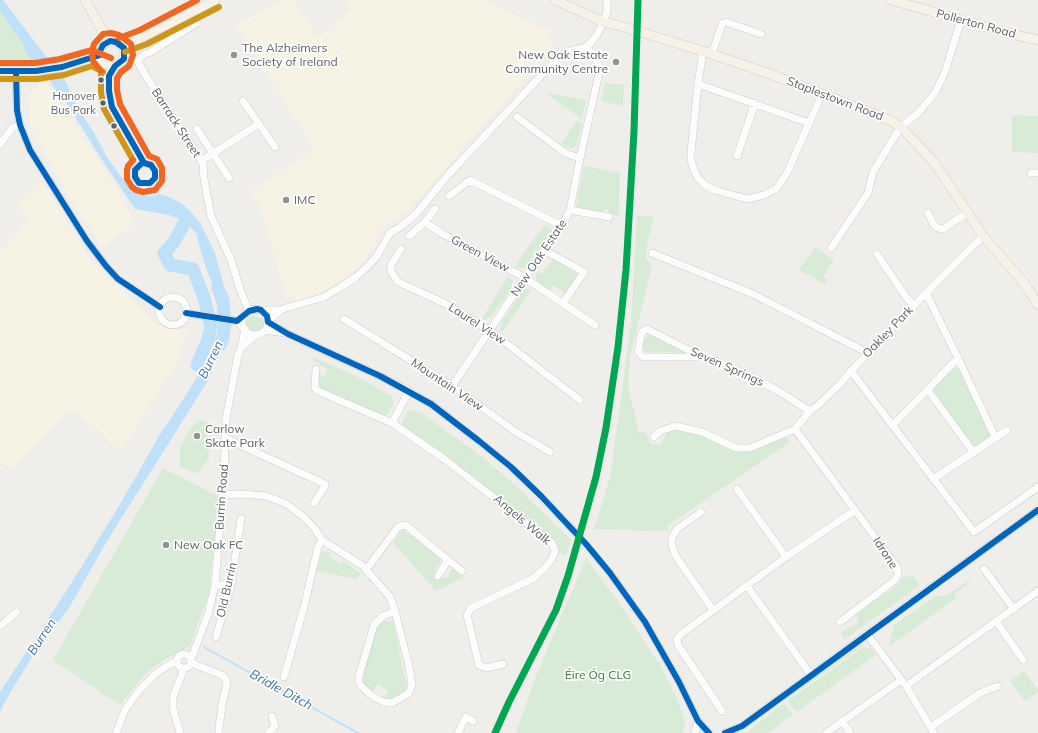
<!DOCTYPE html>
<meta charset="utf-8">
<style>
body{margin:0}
canvas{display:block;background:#efeeea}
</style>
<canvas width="1038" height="733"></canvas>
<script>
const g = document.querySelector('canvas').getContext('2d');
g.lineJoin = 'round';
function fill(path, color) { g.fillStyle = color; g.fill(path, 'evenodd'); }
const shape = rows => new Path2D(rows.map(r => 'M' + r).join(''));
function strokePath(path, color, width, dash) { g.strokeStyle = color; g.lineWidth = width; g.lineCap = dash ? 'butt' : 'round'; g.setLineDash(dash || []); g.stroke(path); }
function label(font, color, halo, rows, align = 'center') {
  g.font = font + ' Mulish,sans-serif'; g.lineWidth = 3.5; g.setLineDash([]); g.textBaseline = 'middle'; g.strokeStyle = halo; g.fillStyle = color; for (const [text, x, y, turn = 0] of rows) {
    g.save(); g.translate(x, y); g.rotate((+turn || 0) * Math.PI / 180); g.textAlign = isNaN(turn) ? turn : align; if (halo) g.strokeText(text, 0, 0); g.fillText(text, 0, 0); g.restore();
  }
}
const commercial = shape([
 [282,0,294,0,318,37,350,10,343,0,484,0,552,32,548,41,552,43,550,49,404,215,392,220,378,232,375,245,354,271,320,294,296,301,294,295,287,298,260,206,250,192,315,149,236,25],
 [43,81,46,82,118,191,134,224,102,247,71,199,30,126,29,96],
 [41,180,88,256,160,326,188,331,179,358,121,451,78,413,64,414,13,469,0,462,0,253,30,219,16,205]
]);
const green = shape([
 [0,11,34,60,0,61],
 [605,83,624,85,623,106,601,101],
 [549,93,586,100,582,119,549,96],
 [1012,115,1038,116,1038,153,1012,152],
 [577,120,582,124,577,145,573,148,569,148,561,144],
 [584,166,620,173,619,215,608,214,609,210,604,209,603,213,576,208],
 [637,215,654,217,647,244,646,259,652,265,630,357,628,386,639,433,645,431,651,444,660,445,669,430,674,429,702,435,737,451,746,452,787,437,790,442,667,526,668,531,594,529,610,477,616,435,631,323],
 [545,224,551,228,552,231,550,234,526,266,521,268,514,267],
 [815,247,834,260,823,277,827,279,825,284,799,270],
 [553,259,579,275,567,294,553,285,549,290,537,281,536,276,537,271,542,274],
 [508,276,513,281,511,289,491,317,485,320,481,320],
 [528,289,532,289,502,333,500,329,503,320,523,290],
 [252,316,261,318,264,321,264,325,260,330,253,331,246,327,246,321,249,317],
 [651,335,657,337,692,353,646,352,643,348,643,340,648,336],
 [313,357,353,375,392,396,394,401,393,406,386,416,323,390,319,386,318,381,320,376,326,375,327,369,320,366,319,363,313,361],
 [955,368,959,369,990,436,974,447,933,391,932,389],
 [408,410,411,410,421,413,480,455,528,496,527,497,571,540,565,556,558,551,554,543,549,538,446,455,404,429,401,426,401,424],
 [201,420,207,422,208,424,209,459,197,473,194,473,180,467,180,447,192,426],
 [163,468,219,497,209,593,190,646,165,659,147,672,120,705,53,660],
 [403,529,441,557,441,560,435,570,437,577,446,578,453,567,464,577,434,592,431,585,393,543],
 [326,551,331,552,329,556,341,564,344,561,361,574,356,579,317,571,321,554],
 [586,558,618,601,661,667,676,696,685,721,683,733,516,733,534,681],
 [913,575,920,585,844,640,841,633,858,622,857,616,858,613,899,584,902,578],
 [970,580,971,581,956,593,955,595,956,598,890,646,889,645,894,625,936,596,945,596],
 [383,621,393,621,406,684,405,691,390,699,384,698,388,691,378,684,373,691,361,683,360,679,376,625],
 [862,644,864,645,787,699,789,696],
 [864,647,871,649,876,655,797,712,791,706,788,701],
 [1024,671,1038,690,1038,692,1025,701,1010,681],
 [784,703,793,715,768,733,747,733,753,727]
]);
const water = shape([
 [0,0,3,0,47,58,36,61,34,60,0,11],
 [59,74,86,121,94,133,107,157,127,185,136,193,142,195,150,197,160,194,169,197,181,203,190,211,200,223,215,253,223,283,227,306,216,304,213,286,203,259,196,233,188,225,180,219,169,215,135,209,100,157,58,89,56,84,48,76],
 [220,327,228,329,227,335,209,379,107,541,69,608,32,657,3,705,0,713,0,692,67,590,119,506,162,431,183,400,207,360,215,342]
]);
const stream = shape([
 [204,647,358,733]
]);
const river = shape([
 [30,47,56,78,63,90],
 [187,218,174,242,164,253,170,265,193,269,204,298,211,326,208,339,197,365],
 [218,288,223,300,225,322,223,337,220,345]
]);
const minor = shape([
 [703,51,698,84,691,152,691,160,694,170,698,178,705,185,715,190,747,199,764,195,777,188,787,173,822,94],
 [149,53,197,23],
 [145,54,137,60,147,78,203,163,204,179,211,216,231,260,240,289,249,311],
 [712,54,721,27,723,23,726,22,761,34],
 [16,72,17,110,20,125,30,150,87,241,106,266,118,279,160,307],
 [698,84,809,123],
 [243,101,275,147],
 [517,117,565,153,580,158],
 [197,129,229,178],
 [0,144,13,127,20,125],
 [737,156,755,103],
 [201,161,259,124],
 [1031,173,1038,173],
 [449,196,470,180,562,226],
 [435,209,425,222,441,233,525,278,595,325],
 [570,210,609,217],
 [928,213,934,225,938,228,943,229,968,212],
 [409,236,425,222],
 [831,248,868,193,873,172,895,136,901,127,919,112,935,93,945,72,961,20],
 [401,249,391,265,391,271,398,282,444,303,489,330,580,400],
 [544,250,584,272,563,303],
 [652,253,753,294,868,353],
 [877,254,906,297,914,305],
 [926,293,958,358,995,437],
 '159 311a14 14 0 1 1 28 0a14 14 0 1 1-28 0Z',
 '242 322a13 13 0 1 1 26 0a13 13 0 1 1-26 0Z',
 [261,310,281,310],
 [186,313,237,321,243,327],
 [344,319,452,386,516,432,550,452],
 [268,321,281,310,286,308,324,297,341,287,356,277,366,268,377,256,390,233,400,227,416,214,448,175,551,65,564,54,570,51,587,47,597,35,603,22,607,12,607,0],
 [268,322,288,334,380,376,409,391,431,404,451,419,511,467,566,522,610,573,645,622,679,682,698,721,709,733],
 [265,330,284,333],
 [241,348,256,335],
 [702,357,643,357,638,351,642,332,647,329,702,357,722,363,775,389,810,411],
 [316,369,315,383,315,388,318,391,392,423,443,458,552,543,555,551,552,559,544,569,532,579,471,608,467,615,479,665,486,668,503,664],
 [851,371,974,532,1038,487],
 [452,386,544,250,562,226,570,210,580,158,600,69,596,60,587,47],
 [928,390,974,453],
 [392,423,409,391],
 [893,425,958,358],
 [795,429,897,567,898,574,895,580,840,622],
 [654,437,660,431,676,426,702,432,736,448,750,448,795,429,810,411,817,406,840,384,851,371,926,293,983,236],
 [225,438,325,484,325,486,314,503],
 [933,479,1007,430],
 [737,489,786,557],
 [222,495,240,494,266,496,285,503,305,518,315,529,322,540,363,566,390,597,395,611,409,666,412,685,409,693,392,703,383,702,372,696,362,687,359,683,359,676,374,625,383,616,395,611],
 [701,512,677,529,672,538,672,545,675,555,713,610],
 [984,569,1014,609],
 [366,570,398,527,404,525,408,527,448,560,462,571],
 [438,576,448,560],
 [215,585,231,586],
 [747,586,811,675],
 [996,621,1023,660],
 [0,626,17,612],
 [867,634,906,686,934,733],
 [216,637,231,586,241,519],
 '177 661a7 7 0 1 1 14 0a7 7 0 1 1-14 0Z',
 [191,660,208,614,215,585,224,473,226,419,238,355,241,348,245,329],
 [191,661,196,665,222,675,226,679,227,683,222,705,219,728,219,733],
 [284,677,304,607,318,547,322,540],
 [906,686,1038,591],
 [722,711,678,645,677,639,681,634,786,557,855,510],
 [842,721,850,733],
 [931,727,980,693,998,686],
 [116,733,125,710,138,692,154,675,165,667,177,661],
 [180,733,173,708,173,697,182,674,183,669],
 [268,733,275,726,272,716],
 [458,733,466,717,473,721],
 [695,733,698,721],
 [725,733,742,726,867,634,1038,510],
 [826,733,901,680]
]);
const major = shape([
 [85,0,107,38],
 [555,0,603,22,617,25,703,51,770,74,892,121,901,127,933,161,983,236,1024,283,1038,305],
 [891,0,1007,33,1038,40],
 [103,45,110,41,120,43,125,51,124,59,122,62,115,66,111,66,102,62,100,51,103,45,104,34],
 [122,45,143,37,215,0],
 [0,71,36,71,62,67,100,55]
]);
const bus1 = shape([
 [100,55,100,51,103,45,110,41,116,42,124,48,124,59,115,66,109,76,109,91,112,107,144,163,151,165,155,171,155,178,150,183,139,183,135,177,135,170,140,165],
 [0,71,36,71,62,67,100,55],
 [16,72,17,110,20,125,30,150,87,241,106,266,118,279,160,307],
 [186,313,237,321,249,311,257,309,261,310,267,316,268,322,288,334,380,376,431,404,479,441,511,467,541,496,586,544,610,573,645,622,679,682,698,721,709,733],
 [725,733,742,726,1038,510]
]);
const bus2 = shape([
 [125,52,147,44,219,7],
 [102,72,101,75,101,92,104,109,133,160],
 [0,79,37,79,64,75,92,66,103,72]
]);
const bus3 = shape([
 [119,38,140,30,197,0],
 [0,63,35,63,60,59,92,50,111,58],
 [101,71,93,61,92,51,94,44,103,34,111,33,119,35,131,44,133,55,129,66,121,72,117,78,117,90,120,104,149,156,157,159,162,168,162,181,155,190,143,192,136,190,132,187,127,179,127,170,128,166,133,160]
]);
const rail1 = shape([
 [495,733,509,702,556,610,568,576,596,477,606,428,618,347,626,270,634,131,638,0]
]);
const markers = [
 [234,55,4,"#919496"],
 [616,62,4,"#919496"],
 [101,80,3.5,"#5f6368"],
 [103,103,3.5,"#5f6368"],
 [114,126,3.5,"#5f6368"],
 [286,200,4,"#919496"],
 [197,436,4,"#919496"],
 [166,545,4,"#919496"]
];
const busNames = [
 ["Hanover",96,97],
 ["Bus Park",96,111]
];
const streetNames = [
 ["Pollerton Road",976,24,15],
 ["Staplestown Road",835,99,21],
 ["Barrack Street",176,123,57],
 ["Green View",480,254,28],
 ["New Oak Estate",539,258,-56],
 ["Laurel View",477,324,33],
 ["Oakley Park",888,332,-46],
 ["Seven Springs",727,367,24],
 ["Mountain View",447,385,34],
 ["Burrin Road",222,497,-86],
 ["Angels Walk",522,520,40],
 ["Idrone",885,553,57],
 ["Old Burrin",227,590,-77]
];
const poiNames = [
 ["The Alzheimers",242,48],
 ["Society of Ireland",242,62],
 ["New Oak Estate",608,55,"right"],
 ["Community Centre",608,69,"right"],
 ["IMC",294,200],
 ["Carlow",205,429],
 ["Skate Park",205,443],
 ["New Oak FC",174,545]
];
const parkNames = [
 ["Éire Óg CLG",598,675]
];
const waterNames = [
 ["Burren",211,360,-64],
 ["Burren",42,637,-56],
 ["Bridle Ditch",281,690,29]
];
fill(commercial, '#f7f3e4');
fill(green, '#d8ebd6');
fill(water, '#bfe0f9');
strokePath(stream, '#bfe0f9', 2);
strokePath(river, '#bfe0f9', 13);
strokePath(minor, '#cbcccc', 8);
strokePath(major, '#d7ceb8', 10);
strokePath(minor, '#fdfcfc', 7);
strokePath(major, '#f4f2e9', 9);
strokePath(bus1, '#0065bd', 6);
strokePath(bus2, '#d1951a', 6);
strokePath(bus3, '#f26522', 6);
strokePath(rail1, '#00a651', 7);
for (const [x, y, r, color] of markers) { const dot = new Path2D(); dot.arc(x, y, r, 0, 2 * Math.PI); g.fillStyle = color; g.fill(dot); strokePath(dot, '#fff', 1.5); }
label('11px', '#5f6368', '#fff', busNames, 'right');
label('12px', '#5f6368', '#fff', streetNames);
label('12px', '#5f6368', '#fff', poiNames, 'left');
label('12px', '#348238', '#fff', parkNames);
label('italic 13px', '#4174aa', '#fff', waterNames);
</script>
